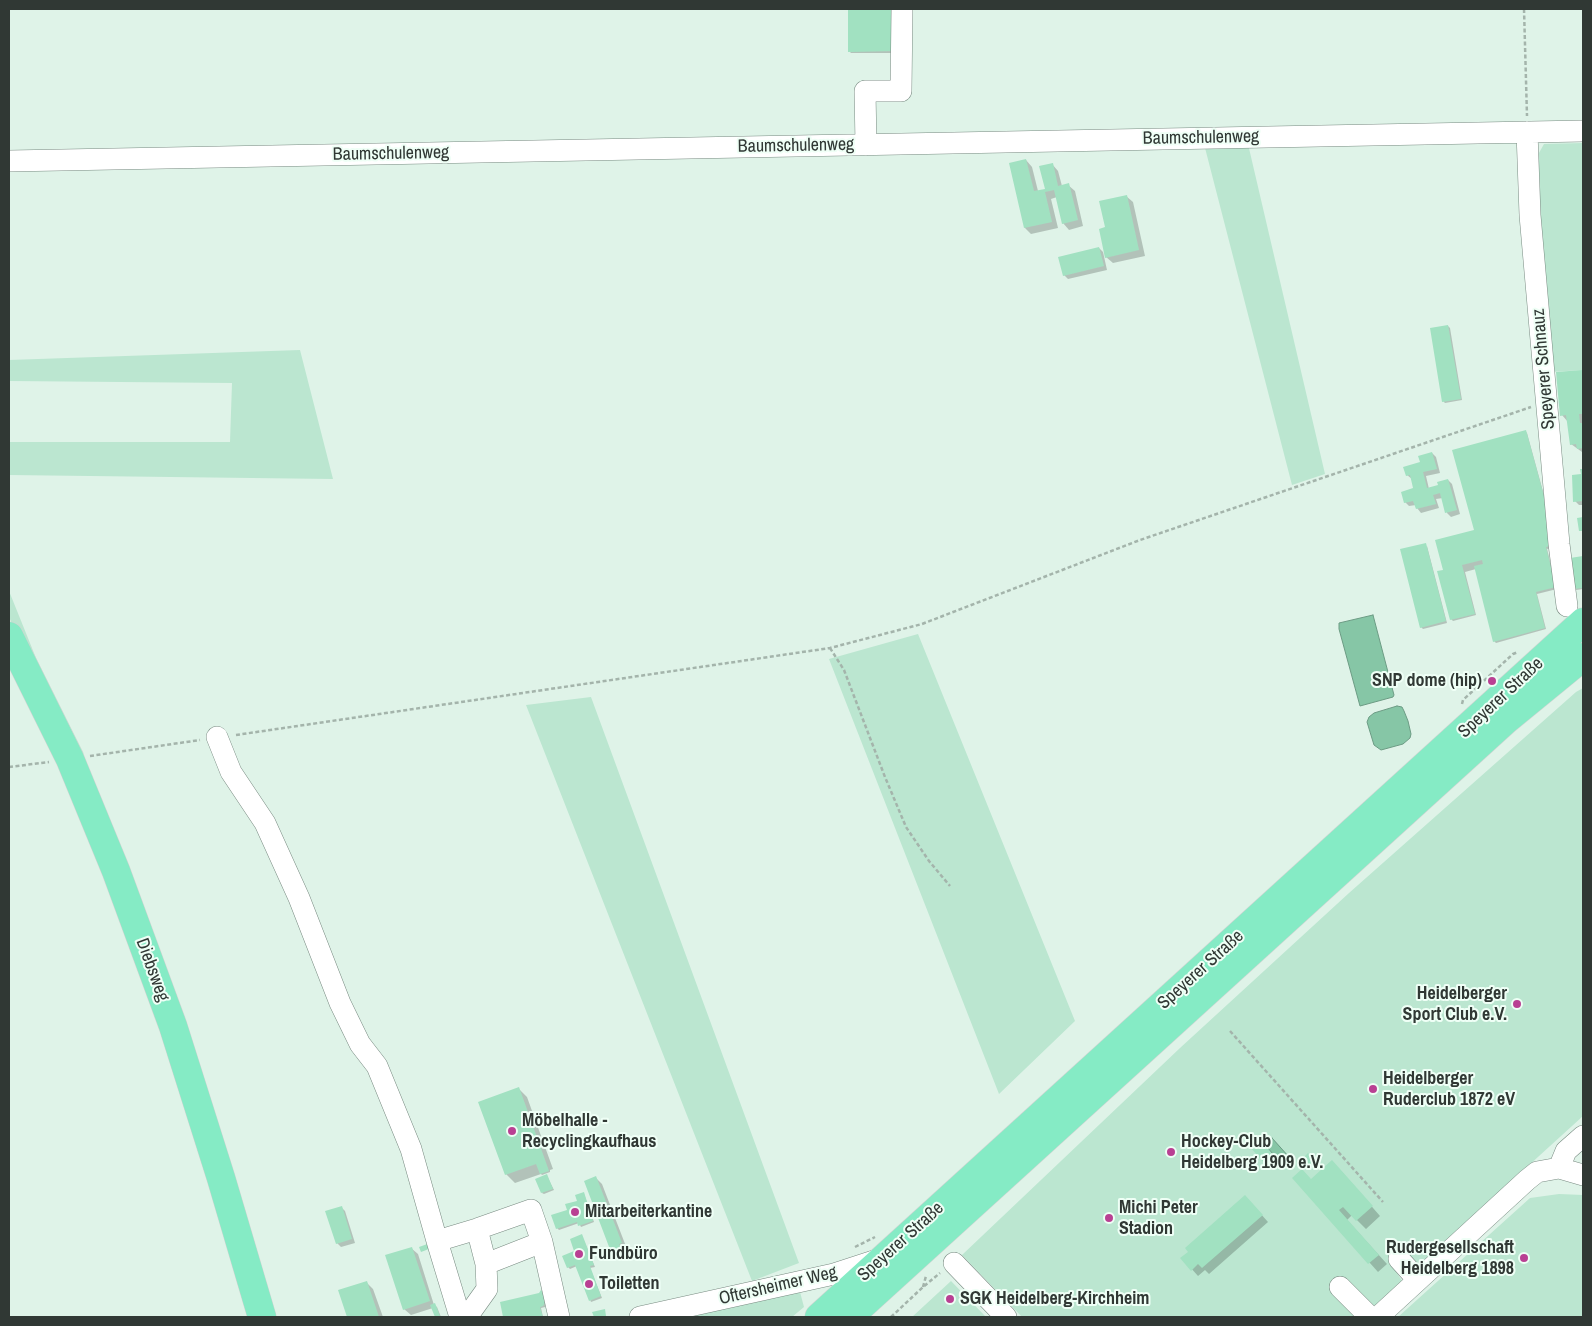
<!DOCTYPE html>
<meta charset="utf-8">
<style>
body{margin:0}
#map{position:relative;width:1592px;height:1326px;overflow:hidden;background:#dff3e8;font-family:"Archivo Narrow",sans-serif}
canvas{display:block}
.frame{position:absolute;inset:0;border:10px solid #303834;pointer-events:none}
</style>
<div id="map">
<canvas width="1592" height="1326"></canvas>
<div class="frame"></div>
</div>
<script>
const g = document.querySelector('canvas').getContext('2d');
g.lineJoin = 'round';
function fill(path, color) { g.fillStyle = color; g.fill(path, 'evenodd'); }
const shape = rows => new Path2D(rows.map(r => 'M' + r).join(''));
function strokePath(path, color, width, dash) { g.strokeStyle = color; g.lineWidth = width; g.lineCap = dash ? 'butt' : 'round'; g.setLineDash(dash || []); g.stroke(path); }
function label(font, color, halo, rows, align = 'center') {
  g.font = font + ' "Archivo Narrow",sans-serif'; g.lineWidth = 4; g.setLineDash([]); g.textBaseline = 'middle'; g.strokeStyle = halo; g.fillStyle = color; for (const [text, x, y, turn = 0] of rows) {
    g.save(); g.translate(x, y); g.rotate((+turn || 0) * Math.PI / 180); g.textAlign = isNaN(turn) ? turn : align; if (halo) g.strokeText(text, 0, 0); g.fillText(text, 0, 0); g.restore();
  }
}
const green = shape([
 [1583,143,1583,370,1551,372,1535,160,1544,144],
 [1204,144,1248,144,1325,474,1292,485],
 [300,350,333,479,9,475,9,442,230,442,232,383,9,381,9,360],
 [9,591,36,658,84,754,74,746,31,667,9,617],
 [918,634,1075,1021,999,1094,829,659],
 [1583,688,1583,1116,1416,1268,1409,1261,1396,1272,1403,1282,1378,1306,1368,1304,1359,1317,1022,1317,962,1255,1180,1048,1349,893,1576,692],
 [591,697,799,1263,752,1281,526,705],
 [1559,1194,1583,1195,1583,1317,1398,1317,1530,1198],
 [951,1281,986,1317,912,1317],
 [800,1292,804,1307,792,1317,665,1317]
]);
const water = shape([
 [1373,615,1394,695,1393,697,1360,706,1339,629,1339,623,1373,615],
 [1397,706,1402,707,1404,711,1408,721,1411,734,1410,738,1403,744,1381,750,1374,745,1367,722,1369,717,1374,713,1397,706],
 [1272,1138,1289,1157,1281,1163,1265,1145,1272,1138]
]);
const shadow = shape([
 [849,9,895,9,896,53,851,53,849,51],
 [1026,160,1032,167,1038,191,1046,190,1052,164,1058,171,1062,186,1068,185,1075,191,1083,226,1069,230,1063,223,1057,197,1051,199,1058,228,1031,234,1025,228],
 [1126,196,1133,202,1145,256,1113,263,1106,257,1107,228],
 [1099,248,1103,252,1107,270,1068,279,1064,275],
 [1448,326,1450,328,1462,400,1445,403,1443,401],
 [1582,371,1583,373,1583,452,1582,452,1571,444,1568,422,1562,415],
 [1526,432,1527,433,1558,546,1547,549,1557,589,1537,594,1546,629,1496,643,1494,641,1476,569,1465,572,1476,615,1453,621,1451,619,1445,571,1476,531],
 [1432,453,1436,457,1440,473,1426,476,1429,489,1439,486,1448,480,1452,484,1460,514,1451,517,1447,513,1443,498,1436,499,1439,508,1421,513,1417,508,1416,505,1409,506,1405,502,1415,489,1412,479,1407,475],
 [1582,470,1583,470,1583,505,1579,505,1575,501,1582,475],
 [1427,546,1447,623,1423,629,1421,627],
 [1583,558,1583,589,1576,590,1574,588],
 [518,1088,527,1097,553,1169,550,1170,550,1172,542,1175,541,1174,515,1183,506,1174],
 [1263,1144,1276,1159,1269,1166,1265,1162],
 [1340,1170,1380,1216,1366,1229,1352,1215,1347,1220,1387,1264,1378,1272,1294,1178,1311,1180],
 [547,1176,554,1190,544,1194,542,1193],
 [596,1178,602,1184,627,1249,625,1250,626,1255,618,1258,612,1251],
 [584,1194,594,1222,581,1227,579,1223,559,1230,557,1228,569,1211,578,1202],
 [1251,1203,1268,1222,1209,1274,1205,1270,1198,1276,1182,1258],
 [341,1207,345,1211,355,1243,341,1247,337,1243],
 [582,1236,595,1267,590,1268,602,1298,591,1302,577,1266,570,1269,568,1267,576,1252],
 [411,1248,418,1254,434,1305,437,1307,441,1317,436,1317,433,1308,411,1315,404,1309],
 [367,1283,373,1289,383,1317,349,1317,340,1291],
 [547,1302,545,1307,541,1308,543,1317,505,1317,501,1303]
]);
const building = shape([
 [848,9,894,9,895,51,848,52],
 [1026,159,1034,191,1045,189,1039,166,1053,163,1058,186,1069,183,1078,220,1062,224,1054,190,1045,192,1052,222,1024,228,1009,163],
 [1127,195,1139,250,1105,258,1099,229,1105,227,1099,201],
 [1099,247,1104,266,1063,276,1058,257],
 [1448,325,1461,399,1442,402,1430,328],
 [1582,370,1583,414,1579,414,1580,423,1583,423,1583,448,1577,449,1576,444,1570,445,1566,415,1560,416,1556,372],
 [1526,430,1557,544,1546,547,1556,587,1536,592,1545,628,1493,642,1474,566,1483,564,1482,560,1462,565,1475,614,1450,620,1437,571,1443,570,1435,540,1474,530,1452,450],
 [1432,452,1437,469,1423,472,1427,488,1438,485,1437,482,1448,479,1457,510,1445,513,1440,493,1433,495,1436,504,1416,509,1413,501,1404,503,1401,492,1413,488,1410,475,1406,476,1403,467,1420,462,1418,456],
 [1580,469,1583,469,1583,501,1573,502,1572,475,1581,474],
 [1583,517,1583,531,1579,531,1577,518],
 [1426,543,1446,621,1420,628,1400,549],
 [1583,556,1583,588,1573,589,1570,558],
 [519,1087,549,1171,540,1174,536,1164,505,1175,478,1102],
 [1259,1138,1273,1155,1264,1163,1251,1148,1254,1145,1252,1144],
 [1308,1153,1316,1163,1310,1168,1302,1159],
 [1332,1160,1373,1206,1356,1221,1343,1207,1339,1210,1379,1255,1368,1264,1292,1178,1302,1169,1311,1179],
 [547,1174,553,1189,541,1193,535,1179],
 [596,1176,622,1243,619,1244,621,1248,611,1252,584,1181],
 [584,1192,593,1221,578,1226,577,1222,556,1229,551,1215,567,1210,565,1204,577,1201,575,1195],
 [1245,1195,1263,1215,1202,1268,1198,1264,1191,1271,1180,1258,1188,1252,1185,1248],
 [342,1206,352,1239,336,1244,325,1211],
 [582,1234,594,1265,590,1266,601,1296,589,1301,575,1265,567,1268,562,1256,574,1251,570,1239],
 [433,1242,434,1247,421,1252,419,1247],
 [412,1247,430,1301,403,1310,385,1255],
 [367,1281,379,1317,347,1317,338,1290],
 [541,1290,543,1292,546,1301,543,1306,540,1307,543,1317,503,1317,500,1302,539,1293],
 [435,1303,440,1316,438,1317,435,1317,430,1305],
 [605,1309,606,1316,594,1317,592,1312]
]);
const path = shape([
 [1524,9,1527,116],
 [830,648,844,670,885,777,906,827,929,861,950,886],
 [1462,704,1463,700,1513,654,1518,652],
 [236,735,830,648,922,624,1140,540,1531,407],
 [90,756,200,740],
 [9,767,49,762],
 [1230,1031,1383,1202],
 [855,1247,875,1237],
 [923,1287,926,1276],
 [891,1317,923,1287,940,1273]
]);
const minor = shape([
 [1527,132,1530,215,1559,544,1567,606],
 [866,145,865,91,901,91,902,9],
 [9,161,1583,131],
 [217,737,231,772,265,823,299,898,340,1003,360,1044,377,1066,411,1149,437,1241],
 [1559,1168,1566,1151,1583,1136],
 [1399,1259,1418,1280],
 [954,1263,1006,1317],
 [486,1264,542,1242],
 [1340,1287,1370,1317],
 [460,1317,437,1241,477,1229,531,1210,542,1242,559,1317],
 [467,1317,487,1289,486,1264,477,1229],
 [640,1317,834,1274,880,1259],
 [1378,1317,1527,1180,1537,1172,1559,1168,1583,1175]
]);
const major = shape([
 [9,636,70,759,116,871,173,1026,221,1178,262,1317],
 [819,1317,1583,622],
 [849,1317,1506,720,1583,657]
]);
const markers = [
 [1492,681,5,"#b94093"],
 [1517,1004,5,"#b94093"],
 [1373,1089,5,"#b94093"],
 [512,1131,5,"#b94093"],
 [1171,1152,5,"#b94093"],
 [575,1212,5,"#b94093"],
 [1109,1218,5,"#b94093"],
 [579,1254,5,"#b94093"],
 [1524,1258,5,"#b94093"],
 [589,1284,5,"#b94093"],
 [950,1299,5,"#b94093"]
];
const streetNames = [
 ["Baumschulenweg",1201,138,-1],
 ["Baumschulenweg",796,146,-1],
 ["Baumschulenweg",391,154,-1],
 ["Speyerer Schnauz",1544,369,-95],
 ["Speyerer Straße",1501,698,-43],
 ["Diebsweg",152,970,70],
 ["Speyerer Straße",1201,970,-42],
 ["Speyerer Straße",901,1242,-42],
 ["Oftersheimer Weg",778,1286,-13]
];
const poiNames = [
 ["SNP dome (hip)",1482,681,"right"],
 ["Heidelberger",1507,994,"right"],
 ["Sport Club e.V.",1507,1015,"right"],
 ["Heidelberger",1383,1079],
 ["Ruderclub 1872 eV",1383,1100],
 ["Möbelhalle -",522,1121],
 ["Recyclingkaufhaus",522,1142],
 ["Hockey-Club",1181,1142],
 ["Heidelberg 1909 e.V.",1181,1163],
 ["Michi Peter",1119,1208],
 ["Stadion",1119,1229],
 ["Mitarbeiterkantine",585,1212],
 ["Rudergesellschaft",1514,1248,"right"],
 ["Heidelberg 1898",1514,1269,"right"],
 ["Fundbüro",589,1254],
 ["Toiletten",599,1284],
 ["SGK Heidelberg-Kirchheim",960,1299]
];
fill(green, '#bbe6d0');
fill(water, '#86c6a6');
strokePath(water, '#6c9b84', 1);
fill(shadow, '#0003');
fill(building, '#a1e1c1');
strokePath(minor, '#798b82', 22);
strokePath(major, '#d1d3d2', 29);
strokePath(path, '#a4b4ab', 2.5, [4, 2.5]);
strokePath(minor, '#fff', 21);
strokePath(major, '#85ebc5', 28);
for (const [x, y, r, color] of markers) { const dot = new Path2D(); dot.arc(x, y, r, 0, 2 * Math.PI); g.fillStyle = color; g.fill(dot); strokePath(dot, '#effff6', 2); }
label('18px', '#303834', '#effff6', streetNames);
label('bold 18px', '#303834', '#effff6', poiNames, 'left');
</script>
